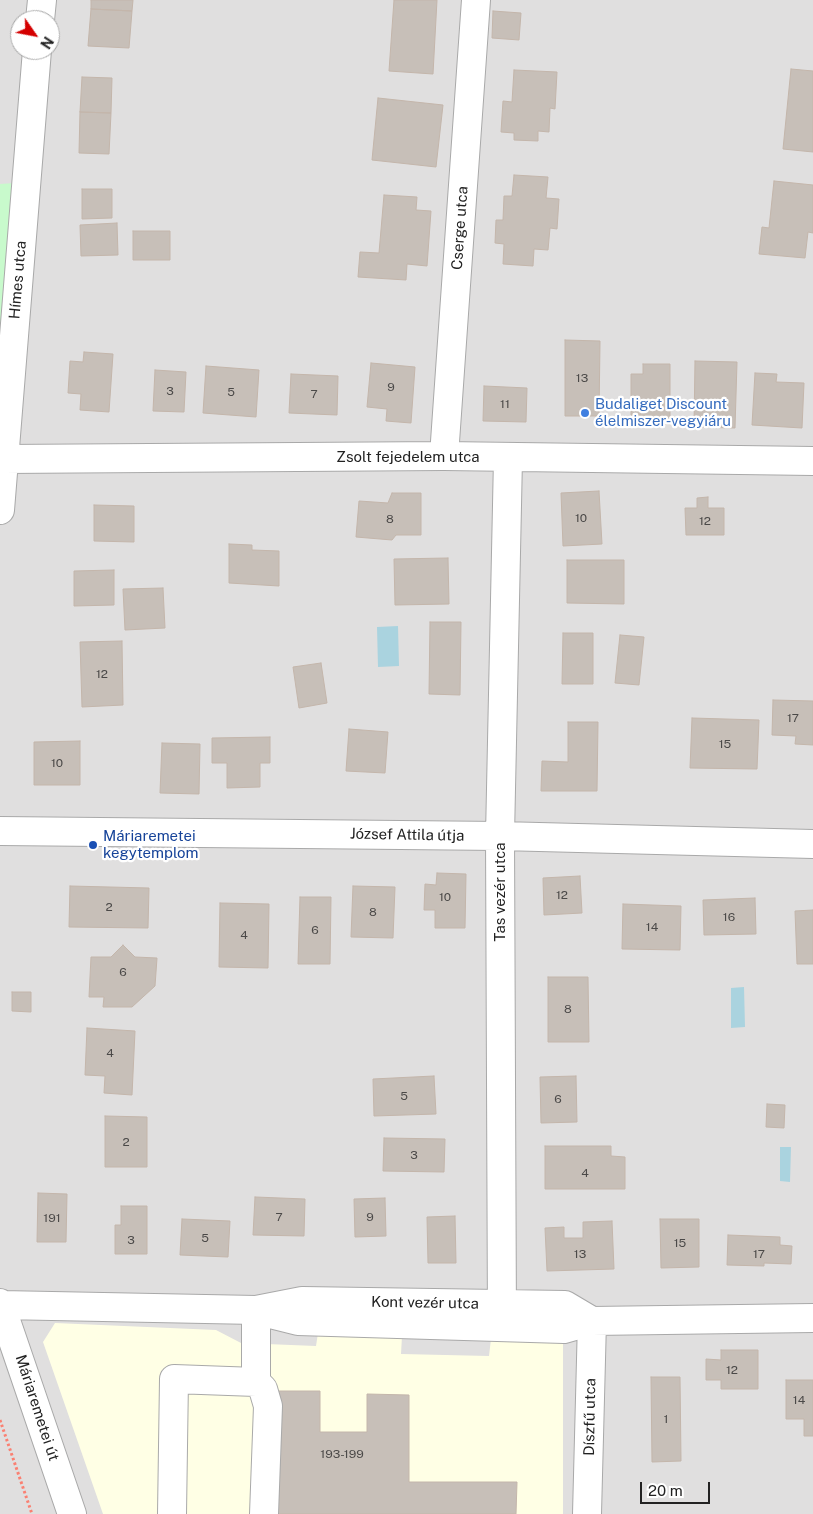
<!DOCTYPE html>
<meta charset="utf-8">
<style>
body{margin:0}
#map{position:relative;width:813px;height:1514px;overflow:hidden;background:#f2efe9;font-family:"Public Sans",sans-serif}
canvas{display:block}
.north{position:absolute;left:10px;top:10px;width:50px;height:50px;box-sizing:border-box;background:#fff;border:1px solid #a7a7a7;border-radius:50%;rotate:123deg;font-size:14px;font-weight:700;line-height:20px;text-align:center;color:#222}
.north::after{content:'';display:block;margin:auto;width:18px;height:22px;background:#d40000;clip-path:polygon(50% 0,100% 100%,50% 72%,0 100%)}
.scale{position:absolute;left:640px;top:1482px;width:70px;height:22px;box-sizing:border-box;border:2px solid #222;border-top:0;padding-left:6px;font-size:15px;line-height:18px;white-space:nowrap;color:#222;-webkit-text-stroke:4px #fff;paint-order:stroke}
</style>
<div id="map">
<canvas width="813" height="1514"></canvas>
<div class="north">N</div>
<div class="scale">20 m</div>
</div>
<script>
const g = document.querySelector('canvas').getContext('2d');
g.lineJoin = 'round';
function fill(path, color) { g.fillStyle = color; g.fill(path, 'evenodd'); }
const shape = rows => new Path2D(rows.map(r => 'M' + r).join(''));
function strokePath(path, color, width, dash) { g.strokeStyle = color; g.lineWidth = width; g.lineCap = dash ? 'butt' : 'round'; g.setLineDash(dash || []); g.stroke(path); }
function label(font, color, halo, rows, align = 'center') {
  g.font = font + ' "Public Sans",sans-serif'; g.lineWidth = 4.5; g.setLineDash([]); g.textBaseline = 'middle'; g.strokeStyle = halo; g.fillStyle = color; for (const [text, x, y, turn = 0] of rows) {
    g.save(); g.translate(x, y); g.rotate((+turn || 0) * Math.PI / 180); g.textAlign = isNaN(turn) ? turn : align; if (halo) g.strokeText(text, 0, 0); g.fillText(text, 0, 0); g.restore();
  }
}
const residential = shape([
 [0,0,813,0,813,1514,0,1514],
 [20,20,50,20,50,50,20,50]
]);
const education = shape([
 [55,1323,216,1330,241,1343,316,1346,318,1333,402,1336,401,1354,489,1356,491,1339,563,1342,563,1514,103,1514,43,1342]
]);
const park = shape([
 [15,183,0,402,0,184]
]);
const water = shape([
 [398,626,399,666,378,667,377,627],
 [744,987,745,1027,731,1028,731,988],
 [780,1147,791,1147,790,1182,780,1181]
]);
const building = shape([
 [91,0,133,0,132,11,91,9,91,0],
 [394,0,437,0,433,74,389,71,394,0],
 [91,9,132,11,129,48,88,46,91,9],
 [493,11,521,13,519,40,492,38,493,11],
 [791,69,813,71,813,152,783,149,791,69],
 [514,70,557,72,555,109,550,108,549,132,538,131,538,141,514,140,514,133,501,132,503,101,512,102,514,70],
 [82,77,112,78,111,113,80,112,82,77],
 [378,98,443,105,436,167,372,160,378,98],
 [80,112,111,113,109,154,79,153,80,112],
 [514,175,548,177,546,198,559,199,557,229,550,228,548,250,534,249,533,266,503,264,504,244,495,243,496,220,503,220,504,196,512,196,514,175],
 [774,181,813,185,813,233,808,232,805,258,759,254,762,227,769,228,774,181],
 [82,189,112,189,112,218,82,219,82,189],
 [384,195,417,197,416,210,431,211,427,266,407,264,406,280,358,277,360,252,379,253,384,195],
 [117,223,118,255,81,256,80,225,117,223],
 [133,231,170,231,170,260,133,260,133,231],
 [565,340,600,341,599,416,565,416,565,340],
 [84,352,113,354,109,412,80,410,81,394,68,393,70,361,83,362,84,352],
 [695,361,737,362,735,428,694,427,695,361],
 [371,363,415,367,411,423,386,421,387,409,367,407,371,363],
 [643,364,670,364,670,424,641,424,641,415,631,415,631,374,643,374,643,364],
 [206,366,259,370,256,417,203,413,206,366],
 [155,370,186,372,184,412,153,411,155,370],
 [755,373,777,374,776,382,804,383,802,428,752,425,755,373],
 [291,374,338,376,337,415,289,413,291,374],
 [484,386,527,388,526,422,483,421,484,386],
 [599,491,602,544,563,546,561,493,599,491],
 [392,493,421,493,421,535,396,535,392,540,356,537,359,501,388,503,392,493],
 [708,497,708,508,724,508,724,535,686,535,685,508,697,508,697,498,708,497],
 [94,505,134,506,134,542,94,541,94,505],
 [229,544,252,545,252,550,279,551,279,586,229,583,229,544],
 [448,558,449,604,395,605,394,559,448,558],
 [567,560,624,560,624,604,567,603,567,560],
 [114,570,114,605,74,606,74,571,114,570],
 [163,588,165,628,125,630,123,589,163,588],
 [430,622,461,622,460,695,429,694,430,622],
 [563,633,593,633,593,684,562,684,563,633],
 [620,635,644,637,639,685,615,683,620,635],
 [122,641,123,705,82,707,80,642,122,641],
 [321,663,327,703,299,708,293,667,321,663],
 [773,700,813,701,813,745,795,744,796,736,772,735,773,700],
 [692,718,759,720,757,769,690,768,692,718],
 [568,722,598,722,597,791,541,791,542,761,568,762,568,722],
 [349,729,388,732,385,773,346,771,349,729],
 [270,737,270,763,260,763,260,787,227,788,227,763,212,763,212,738,270,737],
 [80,741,80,785,34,785,34,742,80,741],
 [162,743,200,744,199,794,160,793,162,743],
 [437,873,466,874,465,928,435,928,435,910,424,910,425,884,436,885,437,873],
 [580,876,582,913,544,915,543,878,580,876],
 [70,886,149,888,148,928,69,927,70,886],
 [353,886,395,887,393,938,351,937,353,886],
 [300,897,331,897,330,964,298,964,300,897],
 [755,898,756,934,704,935,703,900,755,898],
 [220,903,269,904,268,968,219,967,220,903],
 [623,904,681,906,680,950,622,949,623,904],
 [813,910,813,964,797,964,795,911,813,910],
 [123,945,135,957,157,958,155,986,132,1007,103,1007,104,997,89,997,91,957,111,957,123,945],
 [548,977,588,977,589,1042,548,1042,548,977],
 [12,992,31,992,31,1012,12,1011,12,992],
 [87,1028,135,1031,132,1095,104,1093,105,1076,85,1075,87,1028],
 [434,1076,436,1114,374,1116,373,1079,434,1076],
 [576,1076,577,1122,541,1123,540,1077,576,1076],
 [767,1104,785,1105,784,1128,766,1127,767,1104],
 [105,1116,147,1117,147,1167,105,1167,105,1116],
 [384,1138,445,1139,444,1172,383,1171,384,1138],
 [545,1146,611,1146,611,1156,625,1157,625,1189,545,1189,545,1146],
 [38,1193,67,1194,66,1242,37,1242,38,1193],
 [255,1197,305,1199,304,1236,253,1235,255,1197],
 [385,1198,386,1236,355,1237,354,1199,385,1198],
 [121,1206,147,1206,147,1254,115,1254,115,1225,121,1225,121,1206],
 [455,1216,456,1263,428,1263,427,1217,455,1216],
 [182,1219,230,1221,228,1257,180,1255,182,1219],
 [660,1219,699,1219,699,1267,661,1268,660,1219],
 [612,1221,614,1269,547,1271,545,1228,564,1227,564,1238,583,1238,583,1222,612,1221],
 [728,1235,780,1237,780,1245,792,1246,791,1264,764,1263,764,1266,727,1265,728,1235],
 [721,1350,758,1350,758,1389,721,1389,721,1380,706,1380,706,1359,721,1360,721,1350],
 [651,1377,680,1377,681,1461,652,1462,651,1377],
 [786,1380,813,1380,813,1436,804,1436,804,1419,786,1419,786,1380],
 [276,1391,320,1391,320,1432,367,1432,367,1394,409,1395,409,1482,517,1482,516,1514,269,1514,276,1391]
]);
const path = shape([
 [0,1420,32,1514]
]);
const minor = shape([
 [40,20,42,0],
 [444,456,476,0],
 [4,459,444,456,813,461],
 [0,510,37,50],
 [0,831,500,836,813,844],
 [0,1303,72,1514],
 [1,1305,256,1310,302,1301,565,1305,592,1321],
 [262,1312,298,1321,564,1329,592,1321,813,1318],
 [502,1326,500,836,508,458],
 [256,1382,256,1310],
 [172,1514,174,1379,256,1382,263,1389,268,1406,264,1514],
 [587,1514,592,1321]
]);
const markers = [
 [585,413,5,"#3f7fe0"],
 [93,845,5,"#1a4fb4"]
];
const numberNames = [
 ["13",582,378],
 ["9",391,387],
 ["3",170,391],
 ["5",231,392],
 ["7",314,394],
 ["11",505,404],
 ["10",581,518],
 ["8",390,519],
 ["12",705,521],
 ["12",102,674],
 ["17",793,718],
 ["15",725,744],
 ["10",57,763],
 ["12",562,895],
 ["10",445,897],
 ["2",109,907],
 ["8",373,912],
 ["16",729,917],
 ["14",652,927],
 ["6",315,930],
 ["4",244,935],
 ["6",123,972],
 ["8",568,1009],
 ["4",110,1053],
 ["5",404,1096],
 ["6",558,1099],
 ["2",126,1142],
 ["3",414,1155],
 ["4",585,1173],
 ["7",279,1217],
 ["9",370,1217],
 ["191",52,1218],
 ["5",205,1238],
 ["3",131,1240],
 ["15",680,1243],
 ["13",580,1254],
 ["17",759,1254],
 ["12",732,1370],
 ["14",799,1400],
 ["1",666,1419],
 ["193-199",342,1454]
];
const streetNames = [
 ["Cserge utca",460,228,-86],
 ["Hímes utca",18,280,-85],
 ["Zsolt fejedelem utca",408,457],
 ["József Attila útja",407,835,1],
 ["Tas vezér utca",500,892,-90],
 ["Kont vezér utca",425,1303,1],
 ["Máriaremetei út",37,1408,72],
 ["Díszfű utca",590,1417,-89]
];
const shopNames = [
 ["Budaliget Discount",595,404],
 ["élelmiszer-vegyiáru",595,421]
];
const transitNames = [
 ["Máriaremetei",103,836],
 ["kegytemplom",103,853]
];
fill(residential, '#e0dfdf');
fill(education, '#ffffe5');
fill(park, '#c8facc');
fill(water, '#aad3df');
fill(building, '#c7bfb8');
strokePath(building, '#c4b6ab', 1);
strokePath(minor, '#a9a9a9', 30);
strokePath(path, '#fa8072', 3, [2.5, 2.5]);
strokePath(minor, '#fff', 28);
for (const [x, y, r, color] of markers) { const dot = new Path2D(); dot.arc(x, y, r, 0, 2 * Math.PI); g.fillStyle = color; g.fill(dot); strokePath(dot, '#fff', 2); }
label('12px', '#4b4948', null, numberNames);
label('15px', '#222', '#fff', streetNames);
label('15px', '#366cbe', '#fff', shopNames, 'left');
label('15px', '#164399', '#fff', transitNames, 'left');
</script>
